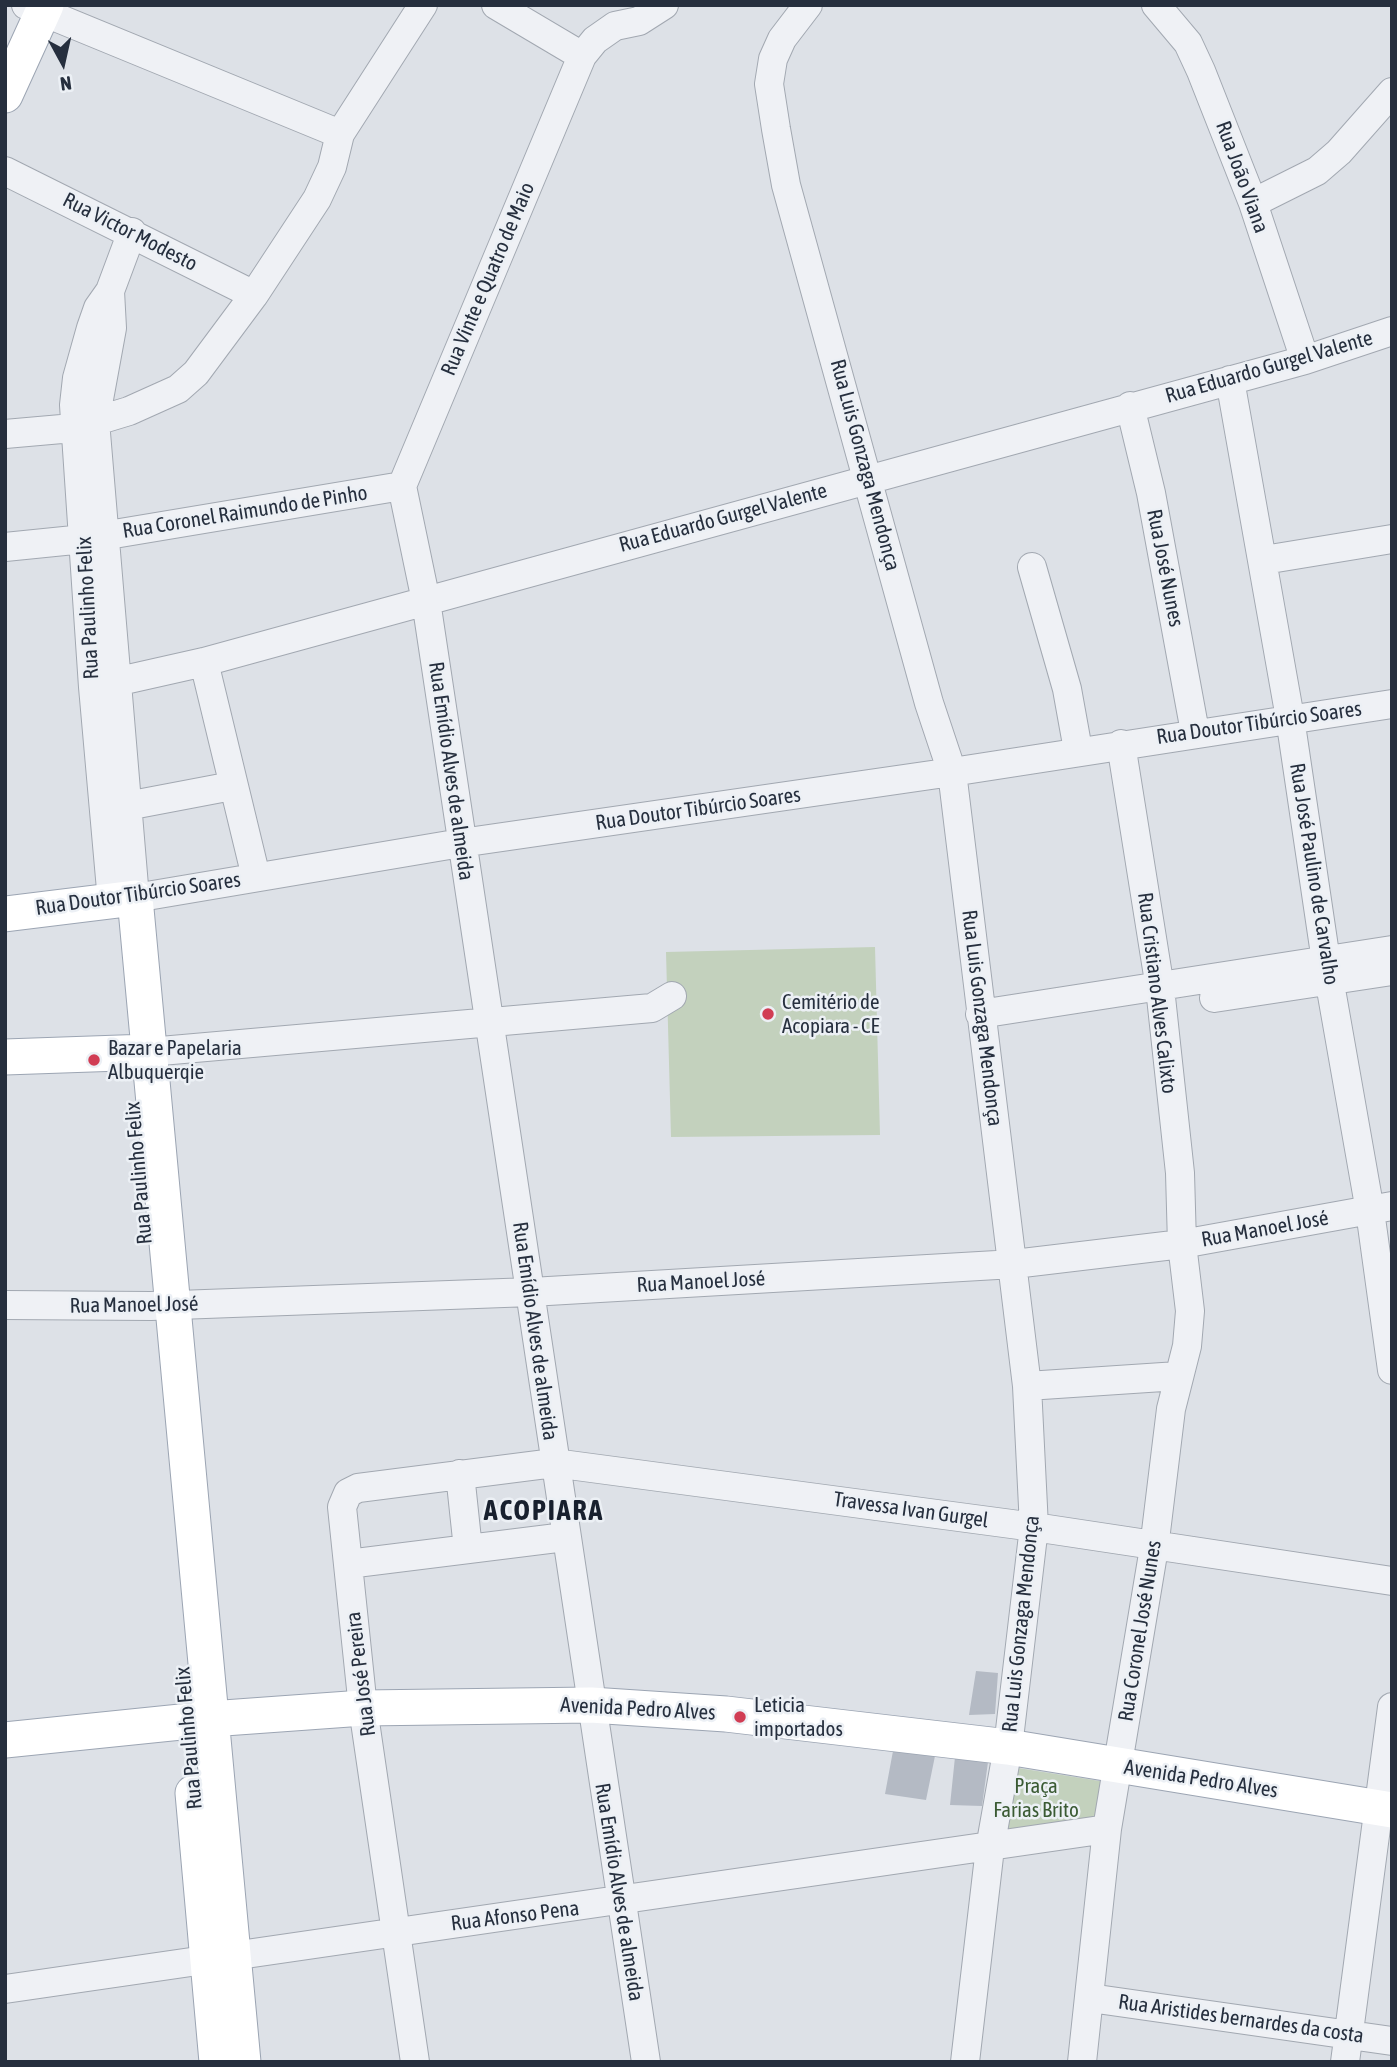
<!DOCTYPE html>
<meta charset="utf-8">
<style>
body{margin:0}
#map{position:relative;width:1397px;height:2067px;overflow:hidden;background:#dde1e7;font-family:"Asap Condensed",sans-serif}
canvas{display:block}
.frame{position:absolute;inset:0;border:7px solid #262f3e;pointer-events:none}
.north{position:absolute;left:28px;top:28px;width:70px;height:70px;-webkit-text-stroke:5px #ecf0f5;paint-order:stroke;rotate:172deg;font-size:19px;font-weight:700;line-height:28px;text-align:center;color:#262f3e}
.north::after{content:'';display:block;margin:auto;width:24px;height:32px;background:#262f3e;clip-path:polygon(50% 0,100% 100%,50% 72%,0 100%)}
</style>
<div id="map">
<canvas width="1397" height="2067"></canvas>
<div class="frame"></div>
<div class="north">N</div>
</div>
<script>
const g = document.querySelector('canvas').getContext('2d');
g.lineJoin = 'round';
function fill(path, color) { g.fillStyle = color; g.fill(path, 'evenodd'); }
const shape = rows => new Path2D(rows.map(r => 'M' + r).join(''));
function strokePath(path, color, width, dash) { g.strokeStyle = color; g.lineWidth = width; g.lineCap = dash ? 'butt' : 'round'; g.setLineDash(dash || []); g.stroke(path); }
function label(font, color, halo, rows, align = 'center') {
  g.font = font + ' "Asap Condensed",sans-serif'; g.lineWidth = 5; g.setLineDash([]); g.textBaseline = 'middle'; g.strokeStyle = halo; g.fillStyle = color; for (const [text, x, y, turn = 0] of rows) {
    g.save(); g.translate(x, y); g.rotate((+turn || 0) * Math.PI / 180); g.textAlign = isNaN(turn) ? turn : align; if (halo) g.strokeText(text, 0, 0); g.fillText(text, 0, 0); g.restore();
  }
}
const green = shape([
 [875,947,880,1135,671,1137,666,952],
 [1012,1767,1106,1782,1098,1816,1003,1831]
]);
const building = shape([
 [976,1671,998,1673,995,1714,969,1715],
 [893,1751,935,1756,926,1800,885,1794],
 [955,1757,988,1762,982,1806,950,1805]
]);
const minor = shape([
 [26,5,340,134],
 [496,5,582,56],
 [808,5,782,39,773,59,769,84,776,129,786,185,929,703,952,772,1027,1386,1034,1527,1008,1747,990,1848,965,2062],
 [1156,5,1188,43,1201,71,1253,203,1305,360],
 [5,171,254,295],
 [1253,203,1317,171,1339,152,1392,92],
 [110,291,112,328,95,421,135,898,461,843,952,772,1392,704],
 [1230,380,1290,718,1326,961,1370,1211,1392,1370],
 [1130,406,1151,493,1195,732],
 [5,434,73,428,129,411,178,389,196,373,254,295,317,199,332,167,340,134,423,5],
 [5,547,84,539,402,486],
 [1264,560,1392,539],
 [1032,567,1067,689,1078,750],
 [204,662,256,877],
 [93,687,204,662,1305,360,1392,331],
 [111,809,232,786],
 [112,901,93,687,74,405,77,378,91,328,98,308,110,291,132,232],
 [1214,998,1392,971],
 [980,1014,1392,950],
 [149,1052,652,1008,672,996],
 [5,1305,151,1306,531,1292,1014,1264,1182,1244,1392,1206],
 [1027,1386,1178,1376],
 [460,1474,468,1549],
 [348,1564,565,1537],
 [5,1989,1107,1829],
 [1090,1998,1392,2041],
 [415,2062,363,1708,342,1507,348,1493,358,1488,554,1463,1034,1527,1392,1581],
 [646,2062,426,601,402,486,582,56,595,40,615,26,639,21,664,5],
 [1082,2062,1107,1829,1154,1548,1171,1409,1187,1346,1190,1311,1182,1244,1180,1173,1160,988,1121,744],
 [1345,2062,1392,1707]
]);
const major = shape([
 [5,95,46,5],
 [5,914,135,898,243,2062],
 [5,1057,149,1052],
 [5,1740,210,1719,363,1708,591,1705,726,1714,1008,1747,1392,1810],
 [193,1793,217,2062]
]);
const markers = [
 [768,1014,7,"#d13d54"],
 [94,1060,7,"#d13d54"],
 [740,1717,7,"#d13d54"]
];
const streetNames = [
 ["Rua João Viana",1242,177,70],
 ["Rua Victor Modesto",130,232,27],
 ["Rua Vinte e Quatro de Maio",488,279,-67],
 ["Rua Eduardo Gurgel Valente",1269,367,-16],
 ["Rua Luis Gonzaga Mendonça",865,465,75],
 ["Rua Coronel Raimundo de Pinho",245,512,-9],
 ["Rua Eduardo Gurgel Valente",723,518,-15],
 ["Rua José Nunes",1165,568,79],
 ["Rua Paulinho Felix",88,608,-93],
 ["Rua Doutor Tibúrcio Soares",1259,723,-8],
 ["Rua Emídio Alves de almeida",451,771,82],
 ["Rua Doutor Tibúrcio Soares",698,809,-8],
 ["Rua José Paulino de Carvalho",1314,874,81],
 ["Rua Doutor Tibúrcio Soares",138,894,-8],
 ["Rua Cristiano Alves Calixto",1157,993,83],
 ["Rua Luis Gonzaga Mendonça",982,1018,83],
 ["Rua Paulinho Felix",139,1173,-95],
 ["Rua Manoel José",1265,1229,-10],
 ["Rua Manoel José",701,1282,-3],
 ["Rua Manoel José",134,1305,-1],
 ["Rua Emídio Alves de almeida",535,1331,82],
 ["Travessa Ivan Gurgel",911,1510,8],
 ["Rua Luis Gonzaga Mendonça",1021,1624,-84],
 ["Rua Coronel José Nunes",1140,1631,-81],
 ["Rua José Pereira",361,1674,-97],
 ["Avenida Pedro Alves",638,1709,3],
 ["Rua Paulinho Felix",189,1738,-95],
 ["Avenida Pedro Alves",1201,1779,9],
 ["Rua Emídio Alves de almeida",619,1892,81],
 ["Rua Afonso Pena",515,1916,-7],
 ["Rua Aristides bernardes da costa",1241,2019,8]
];
const poiNames = [
 ["Cemitério de",782,1002],
 ["Acopiara - CE",782,1026],
 ["Bazar e Papelaria",108,1048],
 ["Albuquerqie",108,1072],
 ["Leticia",754,1705],
 ["importados",754,1729]
];
const parkNames = [
 ["Praça",1036,1786],
 ["Farias Brito",1036,1810]
];
const districtNames = [
 ["ACOPIARA",544,1511]
];
fill(green, '#c3d1bd');
fill(building, '#b4bac4');
strokePath(minor, '#a2a8b1', 30);
strokePath(major, '#9ca5b3', 37);
strokePath(minor, '#eff1f5', 28);
strokePath(major, '#fff', 35);
for (const [x, y, r, color] of markers) { const dot = new Path2D(); dot.arc(x, y, r, 0, 2 * Math.PI); g.fillStyle = color; g.fill(dot); strokePath(dot, '#ecf0f5', 2.5); }
label('21px', '#262f3e', '#ecf0f5', streetNames);
label('21px', '#262f3e', '#ecf0f5', poiNames, 'left');
label('21px', '#3a5a33', '#ecf0f5', parkNames);
g.letterSpacing = '2px';
label('bold 28px', '#18202e', '#ecf0f5', districtNames);
g.letterSpacing = '0px';
</script>
